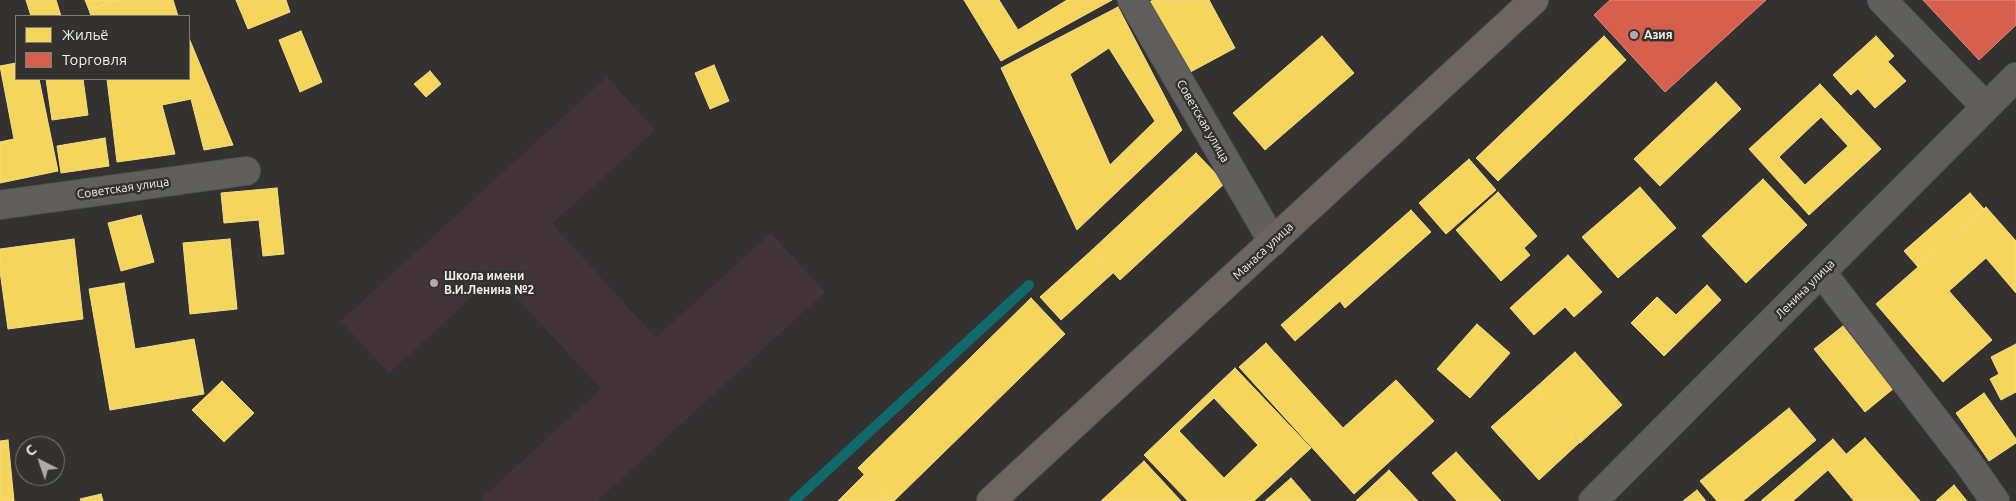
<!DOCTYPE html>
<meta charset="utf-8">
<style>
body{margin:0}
#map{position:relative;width:2016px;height:501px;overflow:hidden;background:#333230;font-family:Ubuntu,sans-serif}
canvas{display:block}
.legend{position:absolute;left:15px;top:15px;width:175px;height:65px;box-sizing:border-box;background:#34322f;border:1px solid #7f7d7b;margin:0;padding:6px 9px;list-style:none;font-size:15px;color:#efeeec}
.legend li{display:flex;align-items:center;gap:10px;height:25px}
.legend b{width:25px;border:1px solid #7f7d7b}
.north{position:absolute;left:15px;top:436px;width:50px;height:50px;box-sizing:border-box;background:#34322f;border:1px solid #7f7d7b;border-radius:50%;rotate:319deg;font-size:14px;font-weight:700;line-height:20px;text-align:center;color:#efeeec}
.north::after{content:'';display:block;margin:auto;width:18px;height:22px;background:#adacaa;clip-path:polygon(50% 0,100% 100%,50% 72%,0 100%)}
</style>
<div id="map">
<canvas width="2016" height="501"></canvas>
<ul class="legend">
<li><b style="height:14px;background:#f6d55c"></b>Жильё</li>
<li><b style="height:14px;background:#d6604d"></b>Торговля</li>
</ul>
<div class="north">С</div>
</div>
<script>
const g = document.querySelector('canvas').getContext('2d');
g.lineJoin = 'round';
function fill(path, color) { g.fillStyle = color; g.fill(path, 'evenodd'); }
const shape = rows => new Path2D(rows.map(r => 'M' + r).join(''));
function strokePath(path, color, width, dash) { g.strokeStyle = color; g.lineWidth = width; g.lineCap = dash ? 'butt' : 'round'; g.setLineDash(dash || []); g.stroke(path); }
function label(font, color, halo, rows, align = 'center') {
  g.font = font + ' Ubuntu,sans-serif'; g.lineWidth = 5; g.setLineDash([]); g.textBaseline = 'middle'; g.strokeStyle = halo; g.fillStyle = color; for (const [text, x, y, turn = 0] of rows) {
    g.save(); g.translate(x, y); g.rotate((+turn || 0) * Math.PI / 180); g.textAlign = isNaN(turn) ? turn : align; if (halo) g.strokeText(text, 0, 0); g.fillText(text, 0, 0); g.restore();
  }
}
const education = shape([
 [607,77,655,130,552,224,656,338,771,233,825,292,597,501,484,501,482,498,601,389,496,275,389,373,341,321]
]);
const homes = shape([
 [26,0,56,0,61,16,31,16,26,0],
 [85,0,118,0,89,10,85,0],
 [118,0,173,0,178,16,91,16,89,10,118,0],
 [236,0,286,0,290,12,248,29,236,0],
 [964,0,999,0,1018,30,1067,0,1112,0,1001,61,964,0],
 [1153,0,1209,0,1235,48,1183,76,1144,5,1153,0],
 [1118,7,1182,130,1077,230,1001,68,1118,7],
 [1109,48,1155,121,1110,165,1070,74,1109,48],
 [301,31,322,82,300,92,279,40,301,31],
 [1322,36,1354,73,1265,150,1233,113,1322,36],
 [1604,36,1626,60,1498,181,1476,158,1604,36],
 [1876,36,1894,56,1851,95,1833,75,1876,36],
 [189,38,233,145,204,150,191,99,162,105,175,154,117,162,107,79,189,79,189,38],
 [1888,62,1906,81,1875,108,1858,89,1888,62],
 [16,63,16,79,39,79,58,171,0,183,0,142,14,139,0,66,16,63],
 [714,65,729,101,710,109,695,73,714,65],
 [430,71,441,84,426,97,414,84,430,71],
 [46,79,83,79,88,115,52,120,46,79],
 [1716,82,1741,109,1660,186,1634,159,1716,82],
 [1820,84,1881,149,1809,215,1749,149,1820,84],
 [1821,117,1848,146,1805,185,1779,157,1821,117],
 [105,138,109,166,61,173,57,146,105,138],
 [1196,153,1225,183,1120,280,1092,250,1196,153],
 [1469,159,1496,190,1446,234,1419,203,1469,159],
 [1763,179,1807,225,1746,283,1702,236,1763,179],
 [1640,187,1676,228,1618,278,1582,237,1640,187],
 [277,188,284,254,263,256,259,220,224,223,221,193,277,188],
 [1498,192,1537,236,1524,248,1530,255,1501,281,1456,230,1498,192],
 [1970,193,1984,209,1918,267,1904,251,1970,193],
 [1986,207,2016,241,2016,293,1986,258,1949,291,1992,340,1943,382,1876,304,1986,207],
 [1411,210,1431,232,1345,308,1340,301,1295,341,1281,325,1411,210],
 [141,215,154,262,121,271,108,223,141,215],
 [74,239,83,319,8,329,0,271,0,249,74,239],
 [230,239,237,309,190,314,183,243,230,239],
 [1092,250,1113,273,1061,320,1040,297,1092,250],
 [1568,255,1602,292,1574,317,1565,307,1534,335,1510,308,1568,255],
 [124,283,135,349,194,339,204,394,110,410,89,289,124,283],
 [1707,285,1721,300,1664,356,1631,323,1657,297,1676,315,1707,285],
 [1031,298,1065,334,894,501,890,501,858,468,1031,298],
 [1477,324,1510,353,1470,398,1437,369,1477,324],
 [1843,326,1893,389,1865,412,1814,349,1843,326],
 [1266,343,1343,428,1396,380,1434,421,1354,494,1239,367,1266,343],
 [2016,344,2016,392,2001,400,1990,379,1999,374,1991,357,2016,344],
 [1575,352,1622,405,1580,443,1533,390,1575,352],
 [1235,368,1311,448,1254,501,1188,501,1144,455,1235,368],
 [1214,398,1258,445,1224,478,1179,431,1214,398],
 [222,381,254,413,224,442,192,410,222,381],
 [1533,390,1580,442,1539,480,1491,427,1533,390],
 [1984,393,2016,439,2016,443,1989,461,1956,413,1984,393],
 [1789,408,1816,440,1743,501,1717,501,1700,481,1789,408],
 [1865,438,1920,501,1854,501,1828,470,1865,438],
 [1833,439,1846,454,1793,501,1761,501,1833,439],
 [8,440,14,501,0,501,0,441,8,440],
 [1456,452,1501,501,1457,501,1432,473,1456,452],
 [1144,461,1181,501,1101,501,1144,461],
 [1389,470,1418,501,1356,501,1389,470],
 [864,475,890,501,838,501,864,475],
 [1291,478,1311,501,1265,501,1291,478],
 [1954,485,1967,501,1936,501,1954,485],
 [1697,490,1706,501,1683,501,1697,490],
 [101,494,103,501,81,501,80,499,101,494]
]);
const shops = shape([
 [1610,0,1766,0,1665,92,1594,15,1610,0],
 [1923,0,2016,0,2016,25,1979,60,1923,0]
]);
const stream = shape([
 [794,501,1029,285]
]);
const minor = shape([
 [1132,0,1273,242],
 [1882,0,1986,107],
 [0,205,246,171],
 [1822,273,1969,464,1995,501],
 [1593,501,2016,77]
]);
const major = shape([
 [991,501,1534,0]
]);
const markers = [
 [1634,35,5,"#adacaa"],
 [434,283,5,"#adacaa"]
];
const poiNames = [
 ["Азия",1644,35],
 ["Школа имени",444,276],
 ["В.И.Ленина №2",444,290]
];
const streetNames = [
 ["Советская улица",1203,121,60],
 ["Советская улица",123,188,-8],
 ["Манаса улица",1263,251,-43],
 ["Ленина улица",1805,289,-45]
];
fill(education, '#44343a');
fill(homes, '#f6d55c');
strokePath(homes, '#f4dc87', 1);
fill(shops, '#d6604d');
strokePath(shops, '#de8b7d', 1);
strokePath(stream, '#10696a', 10);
strokePath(minor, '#51514f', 30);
strokePath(major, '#51514f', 30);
strokePath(minor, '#605f5e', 28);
strokePath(major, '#6e6460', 28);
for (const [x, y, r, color] of markers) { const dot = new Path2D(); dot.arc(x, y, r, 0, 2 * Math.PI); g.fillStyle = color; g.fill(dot); strokePath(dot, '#34322f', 2); }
label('bold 12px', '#efeeec', '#34322f', poiNames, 'left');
label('12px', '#efeeec', '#34322f', streetNames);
</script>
